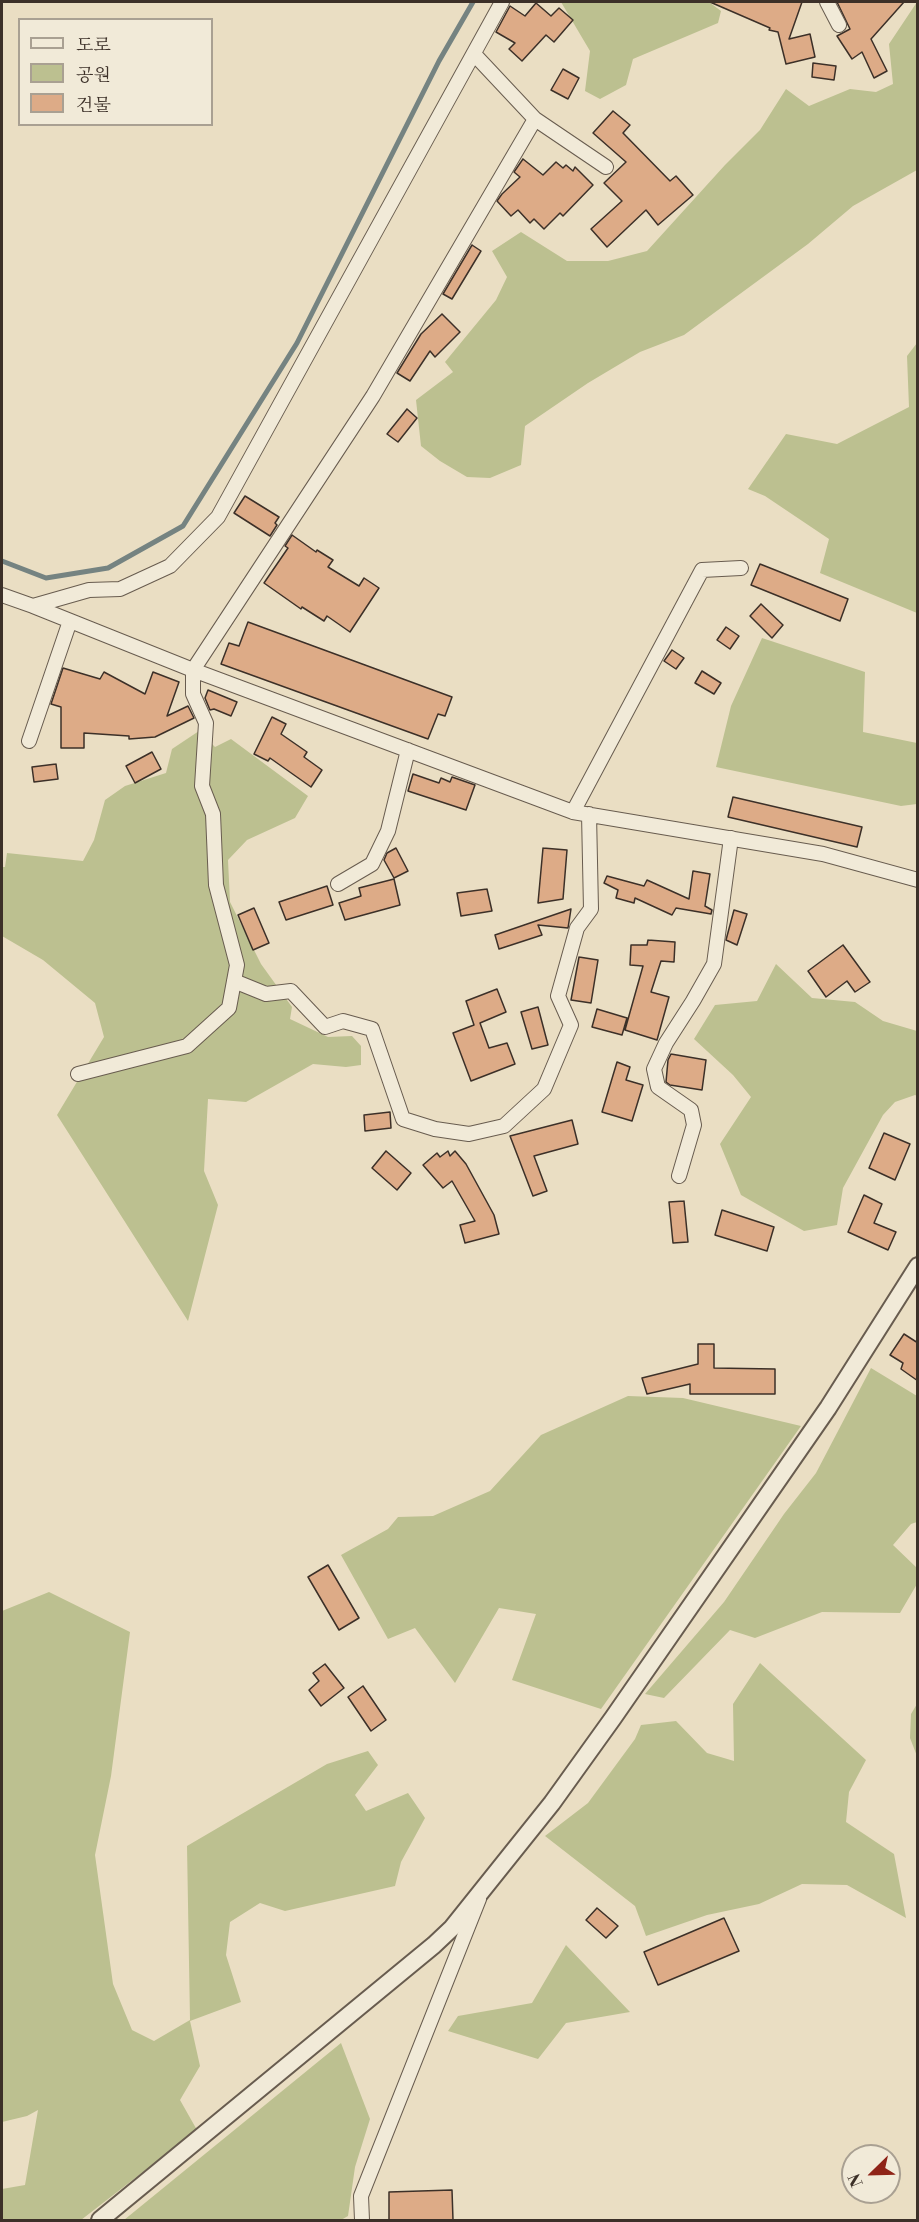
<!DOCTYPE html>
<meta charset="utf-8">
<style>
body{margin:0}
#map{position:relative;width:919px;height:2222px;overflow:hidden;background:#eadec3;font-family:"Libre Bodoni","Noto Serif KR",serif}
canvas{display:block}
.frame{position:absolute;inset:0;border:3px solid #3c3028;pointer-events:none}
.legend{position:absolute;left:18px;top:18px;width:195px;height:108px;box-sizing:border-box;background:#f1ead8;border:2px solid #a9a092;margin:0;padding:8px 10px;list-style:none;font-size:18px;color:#3c3028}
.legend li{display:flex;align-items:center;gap:12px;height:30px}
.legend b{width:30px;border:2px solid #a9a092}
.north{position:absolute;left:841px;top:2144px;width:60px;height:60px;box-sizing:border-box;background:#f1ead8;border:2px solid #a9a092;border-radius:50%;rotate:247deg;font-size:16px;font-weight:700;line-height:24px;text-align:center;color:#3c3028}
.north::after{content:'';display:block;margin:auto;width:21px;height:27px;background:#8f2418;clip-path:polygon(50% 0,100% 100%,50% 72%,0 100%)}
</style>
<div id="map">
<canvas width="919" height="2222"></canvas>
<div class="frame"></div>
<ul class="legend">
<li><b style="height:8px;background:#f1ead8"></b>도로</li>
<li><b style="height:16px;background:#bcc090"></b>공원</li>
<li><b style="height:16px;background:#ddab87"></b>건물</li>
</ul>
<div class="north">N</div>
</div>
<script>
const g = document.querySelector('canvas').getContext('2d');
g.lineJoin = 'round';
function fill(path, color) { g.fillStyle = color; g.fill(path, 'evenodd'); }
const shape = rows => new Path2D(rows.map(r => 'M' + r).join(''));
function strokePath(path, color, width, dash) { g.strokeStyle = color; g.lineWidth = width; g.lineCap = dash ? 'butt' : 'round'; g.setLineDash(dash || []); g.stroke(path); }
const green = shape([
 [561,2,709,2,721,11,718,23,633,59,626,85,600,99,585,91,590,51],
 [917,2,917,170,853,206,808,244,684,335,640,352,588,383,525,426,521,465,490,478,467,477,440,461,421,446,416,400,453,372,445,362,496,300,507,277,492,251,521,232,567,261,608,261,647,251,725,165,760,130,786,89,809,106,850,89,876,92,893,84,889,44],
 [917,343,917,613,820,573,829,539,765,496,748,489,786,434,837,444,909,407,907,356],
 [762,638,865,672,863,732,917,743,917,804,901,806,716,767,731,706],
 [199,731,215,747,231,739,308,796,295,818,247,840,228,860,230,902,261,964,292,1007,290,1019,328,1037,352,1036,361,1046,361,1065,346,1067,313,1064,246,1102,208,1099,204,1171,218,1205,188,1321,57,1115,104,1037,95,1003,43,960,2,936,2,867,5,867,7,853,83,861,94,840,105,800,125,786,166,773,172,749],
 [776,964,812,998,855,1002,883,1021,917,1031,917,1096,915,1095,895,1102,883,1115,843,1188,837,1225,804,1231,741,1195,720,1144,751,1097,733,1075,694,1039,715,1005,757,1001],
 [871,1368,917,1396,917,1522,911,1524,893,1545,917,1568,917,1584,900,1613,822,1612,755,1638,730,1630,664,1698,645,1694,724,1602,784,1514,816,1473],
 [628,1396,683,1398,801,1426,601,1709,512,1680,536,1614,499,1608,455,1683,415,1628,388,1639,341,1555,388,1529,398,1517,433,1516,490,1491,541,1435],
 [49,1592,130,1632,111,1776,95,1855,113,1984,132,2030,154,2041,190,2020,187,1846,327,1764,368,1751,378,1765,355,1795,366,1811,408,1793,425,1818,401,1862,395,1886,285,1911,260,1903,230,1922,226,1955,241,2002,190,2021,200,2066,180,2100,197,2130,81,2220,2,2220,2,2189,25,2185,38,2110,27,2116,2,2122,2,1611],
 [760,1663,866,1760,849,1792,846,1822,894,1854,906,1918,847,1885,802,1884,759,1904,707,1915,646,1936,635,1906,545,1836,588,1803,635,1739,641,1725,676,1721,707,1753,734,1761,733,1704],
 [917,1704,917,1756,910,1738,911,1714],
 [566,1945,630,2012,566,2023,538,2059,448,2031,458,2016,532,2003],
 [341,2043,370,2119,355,2167,348,2216,341,2220,124,2220]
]);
const stream = shape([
 [2,561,46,578,108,568,183,526,297,343,439,61,473,2]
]);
const building = shape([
 [710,2,802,2,789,39,810,34,815,57,786,64,778,32,769,30,770,28,710,2],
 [837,2,904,2,871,39,887,71,874,78,862,52,852,59,837,36,850,29,837,2],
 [536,3,551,16,559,8,573,20,554,42,546,35,522,61,509,49,515,43,496,32,510,6,525,16,536,3],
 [813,63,836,66,834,80,812,77,813,63],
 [563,69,579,78,568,99,551,90,563,69],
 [613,111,630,125,623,133,670,181,676,176,693,195,658,225,646,210,607,247,591,229,622,201,604,183,626,162,593,133,613,111],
 [523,159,543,175,556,162,563,168,566,165,573,171,575,167,593,185,563,216,560,213,544,229,534,219,530,223,518,210,511,216,497,201,502,194,520,177,514,172,523,159],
 [472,245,481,251,452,299,443,294,472,245],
 [442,314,460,332,435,357,430,351,410,381,397,373,421,334,442,314],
 [407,409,417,418,398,442,387,434,407,409],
 [245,496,279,517,275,523,277,525,270,536,234,513,245,496],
 [292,535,316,552,317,550,333,560,328,567,359,586,364,578,379,588,350,632,327,616,324,621,302,607,301,609,264,583,288,548,285,546,292,535],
 [760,564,848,599,840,621,751,585,760,564],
 [761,604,783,625,772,638,750,616,761,604],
 [248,622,452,697,445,716,438,714,428,739,221,664,229,643,239,646,248,622],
 [726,627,739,636,730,649,717,640,726,627],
 [672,650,684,658,676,669,664,661,672,650],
 [63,668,100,679,104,672,145,694,153,672,179,682,167,716,188,706,194,718,155,737,129,739,129,736,84,733,84,748,61,748,61,707,51,704,63,668],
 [702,671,721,683,714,694,695,683,702,671],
 [208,690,237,702,231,716,214,709,210,710,205,698,208,690],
 [272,717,286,724,281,734,307,752,304,757,322,770,311,787,270,758,268,761,254,754,272,717],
 [152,752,161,769,135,783,126,766,152,752],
 [56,764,58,779,34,782,32,767,56,764],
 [413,774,439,783,441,778,450,782,452,777,475,785,466,810,408,791,413,774],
 [733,797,862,827,857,847,728,817,733,797],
 [396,848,408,871,394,878,384,860,387,853,396,848],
 [543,848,567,850,563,899,538,903,543,848],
 [693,871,710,874,705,906,712,910,711,914,676,908,672,915,635,898,634,903,616,898,618,890,604,883,607,876,644,886,647,880,689,899,693,871],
 [394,879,400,905,345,920,339,903,361,896,359,888,394,879],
 [327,886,333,905,286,920,279,902,327,886],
 [487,889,492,911,461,916,457,893,487,889],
 [254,908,269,943,253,950,238,915,254,908],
 [571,909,568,928,538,925,542,935,499,949,495,935,571,909],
 [734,910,747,914,737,945,726,940,734,910],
 [648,940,675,942,674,962,661,961,651,992,669,997,657,1040,625,1030,643,966,630,965,631,945,647,945,648,940],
 [843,945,870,982,855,992,847,981,826,997,808,971,843,945],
 [579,957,598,960,591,1003,571,1000,579,957],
 [497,989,506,1012,480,1023,489,1048,507,1043,515,1064,471,1081,453,1033,474,1025,466,1001,497,989],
 [538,1007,548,1045,532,1049,521,1012,538,1007],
 [597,1009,627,1018,622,1035,592,1027,597,1009],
 [671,1054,706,1060,702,1090,670,1085,666,1082,668,1060,671,1054],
 [617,1062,630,1067,626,1080,643,1085,632,1121,602,1112,617,1062],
 [390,1112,391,1128,365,1131,364,1115,390,1112],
 [572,1120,578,1144,534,1156,547,1191,533,1196,510,1136,572,1120],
 [884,1133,910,1144,895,1180,869,1168,884,1133],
 [386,1151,411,1173,397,1190,372,1168,386,1151],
 [448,1151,450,1156,455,1151,466,1164,494,1215,499,1234,465,1243,460,1225,475,1221,452,1181,443,1188,423,1165,437,1153,440,1157,448,1151],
 [864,1195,882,1204,874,1223,896,1232,888,1250,848,1232,864,1195],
 [684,1201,688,1242,673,1243,669,1202,684,1201],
 [722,1210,774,1227,767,1251,715,1235,722,1210],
 [904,1334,918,1343,918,1381,901,1369,903,1363,890,1355,904,1334],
 [698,1344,714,1344,714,1368,775,1369,775,1394,690,1394,690,1384,647,1394,642,1378,698,1364,698,1344],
 [328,1565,359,1618,339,1630,308,1577,328,1565],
 [325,1664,344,1688,321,1706,309,1690,319,1681,313,1673,325,1664],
 [363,1686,386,1720,371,1731,348,1697,363,1686],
 [597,1908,618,1926,606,1938,586,1920,597,1908],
 [724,1918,739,1951,658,1985,644,1952,724,1918],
 [452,2190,453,2220,389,2220,389,2192,452,2190]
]);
const minor = shape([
 [827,2,839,25],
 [535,119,606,167],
 [2,595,33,606,89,590,120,589,170,566,218,517,502,2],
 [33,606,193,670,573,812,823,854,918,880],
 [29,741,70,621],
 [573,812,702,570,741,568],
 [338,884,372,864,388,831,408,750],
 [234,981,266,994,291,991,325,1027,343,1021,372,1029,403,1119,435,1129,469,1134,504,1126,544,1089,571,1025,558,996,577,928,591,909,589,814],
 [78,1074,187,1046,229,1008,237,965,216,885,213,814,202,786,206,723,193,694,193,670,373,396,535,119,474,54],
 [679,1176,694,1125,691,1110,658,1087,654,1069,666,1043,693,1001,714,964,731,838],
 [362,2220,361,2196,479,1899]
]);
const tertiary = shape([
 [100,2220,434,1945,452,1928,552,1803,613,1718,828,1408,918,1266]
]);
fill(green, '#bcc090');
strokePath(stream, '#758381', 5);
fill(building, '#ddab87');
strokePath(building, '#3c3028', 1.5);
strokePath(minor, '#685c4f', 16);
strokePath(tertiary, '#685c4f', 20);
strokePath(minor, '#f1ead8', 14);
strokePath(tertiary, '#f1ead8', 16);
</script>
